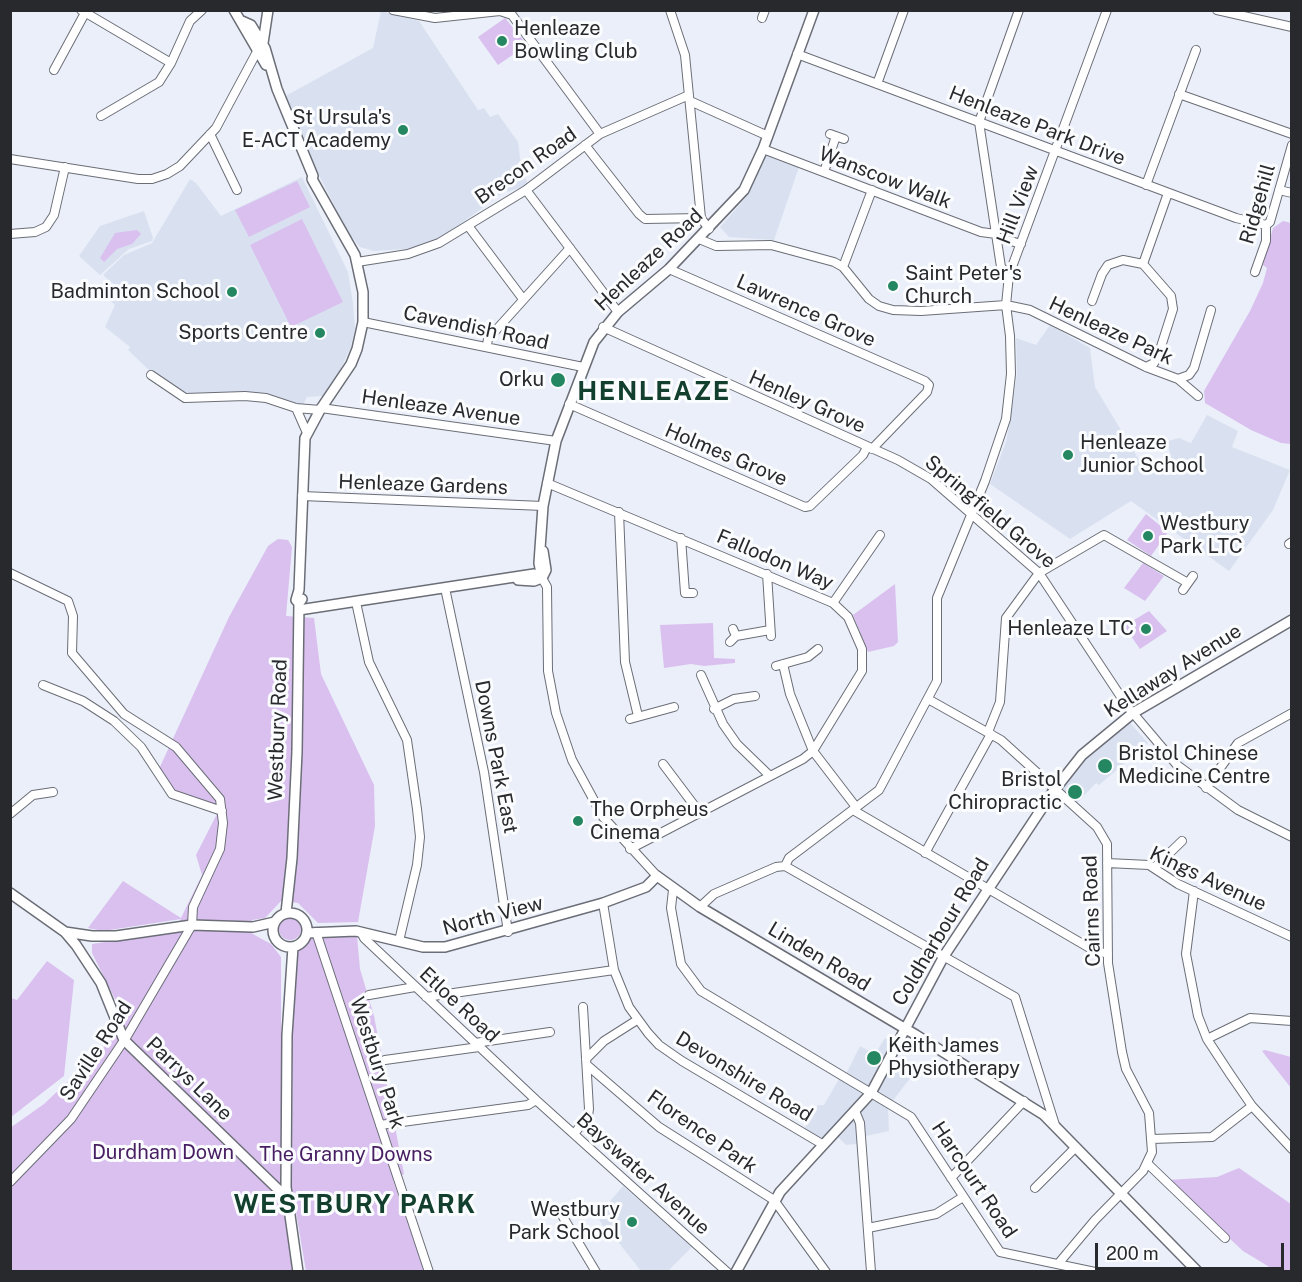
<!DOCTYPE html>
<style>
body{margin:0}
#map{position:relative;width:1302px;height:1282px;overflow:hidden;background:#ebeff9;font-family:"Public Sans",sans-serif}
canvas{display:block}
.frame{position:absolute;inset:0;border:12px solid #27292d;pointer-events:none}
.scale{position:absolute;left:1095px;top:1243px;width:189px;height:27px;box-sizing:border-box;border:3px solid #27292d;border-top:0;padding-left:8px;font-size:18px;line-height:21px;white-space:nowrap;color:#27292d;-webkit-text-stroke:4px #fbfcfe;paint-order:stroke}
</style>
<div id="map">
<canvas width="1302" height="1282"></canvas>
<div class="frame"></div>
<div class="scale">200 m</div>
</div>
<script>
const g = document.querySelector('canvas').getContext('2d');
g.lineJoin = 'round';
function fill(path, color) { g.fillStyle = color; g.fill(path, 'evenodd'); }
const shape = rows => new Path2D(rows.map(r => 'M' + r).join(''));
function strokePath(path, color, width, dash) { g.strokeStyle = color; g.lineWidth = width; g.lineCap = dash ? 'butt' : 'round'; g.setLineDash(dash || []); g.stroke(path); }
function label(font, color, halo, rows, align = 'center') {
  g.font = font + ' "Public Sans",sans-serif'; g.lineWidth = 6; g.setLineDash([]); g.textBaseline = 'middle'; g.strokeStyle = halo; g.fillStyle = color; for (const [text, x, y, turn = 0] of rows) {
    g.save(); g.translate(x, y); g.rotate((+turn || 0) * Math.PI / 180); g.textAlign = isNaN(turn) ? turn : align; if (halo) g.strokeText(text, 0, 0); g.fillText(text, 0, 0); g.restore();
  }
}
const built = shape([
 [381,11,419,21,478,110,484,108,490,117,498,114,518,142,521,166,527,182,527,185,508,192,507,190,448,233,427,244,406,249,374,251,360,247,349,234,280,99,373,48],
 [765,154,799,167,774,240,729,237,720,227,748,195],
 [302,177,348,272,353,303,355,329,350,349,335,381,323,396,307,397,303,405,297,406,269,396,198,395,180,391,151,372,128,350,130,347,105,327,115,305,107,298,117,287,103,275,124,255,152,243,190,179,196,183,221,216],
 [144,211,153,238,152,241,129,249,100,275,79,256,100,226],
 [1050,325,1090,348,1095,387,1144,468,1171,462,1168,441,1179,438,1191,443,1207,415,1238,431,1232,447,1290,470,1273,510,1229,571,1131,501,1070,539,990,484,1006,442,1012,409,1017,373,1016,338,1036,345],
 [1130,723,1148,743,1099,785,1096,783,1075,805,1057,789,1089,754],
 [885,1038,900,1047,891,1063,911,1077,888,1107,889,1131,866,1136,865,1143,846,1145,839,1138,820,1138,804,1129,818,1105,824,1105,839,1079,843,1080,860,1046,875,1054],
 [623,1186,692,1247,668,1271,641,1271,611,1233,608,1234,594,1211,602,1202,606,1206]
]);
const green = shape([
 [505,18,527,45,498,65,478,37],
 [297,181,310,207,249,237,235,210],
 [302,219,343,302,291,327,250,245],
 [1283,221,1291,223,1291,444,1281,443,1251,430,1205,403,1204,391,1250,311,1263,283,1267,268,1263,265,1273,228],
 [137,230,141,234,132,244,117,249,104,262,100,258,115,233],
 [1146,514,1168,532,1151,556,1127,540],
 [278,539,288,540,292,547,286,616,314,618,321,674,374,785,375,826,358,922,318,923,298,903,281,901,265,918,252,920,251,933,271,944,281,957,281,1173,292,1271,11,1271,10,1128,44,1104,104,1047,123,1015,92,953,92,944,173,932,181,919,103,931,88,928,123,881,181,918,202,875,196,855,220,808,174,792,159,769,229,617,268,546],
 [1143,563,1164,576,1145,601,1124,588],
 [895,584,898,642,894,646,868,652,853,615],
 [1149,611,1167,631,1140,649,1124,626],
 [713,623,714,658,735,659,735,663,704,666,691,664,664,668,660,625],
 '279 929a11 11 0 1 1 22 0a11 11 0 1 1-22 0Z',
 [313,932,357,936,360,969,374,1016,404,1174,393,1180,424,1271,306,1271,292,1189,293,952],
 [47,961,74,980,64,1076,11,1117,11,998,17,1000],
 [1265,1050,1291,1057,1291,1088,1262,1051],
 [1239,1168,1291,1204,1291,1271,1276,1271,1243,1251,1167,1180,1217,1177]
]);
const minor = shape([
 [81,10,171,63],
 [393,10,435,18,500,11,512,15,600,134],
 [670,10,685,55,701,218,709,229],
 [1217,10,1292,27],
 [762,18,765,10],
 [797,54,1236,218,1266,225],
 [54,70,85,13],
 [877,84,904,10],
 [1179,94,1292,134],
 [690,101,768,136],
 [101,116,159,82,171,63,190,21,202,10],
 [210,134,237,190],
 [830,134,844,139],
 [585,145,639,214,645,219,701,218],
 [763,149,981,232,996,234],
 [10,159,138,179,152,179,167,174,180,166,216,128,260,46],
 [824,172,836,136],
 [1146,185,1196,50],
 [526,190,618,312],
 [1279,190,1292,193],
 [469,227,523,299],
 [10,234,35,232,46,227,54,215,65,167],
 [997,237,1021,244],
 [699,239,716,246,771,245,834,262,843,267,869,299,879,306,893,310,921,311,1006,305,1030,310,1146,367,1178,379,1198,396],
 [357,262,408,254,439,243,526,190,600,134,689,95],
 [843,267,872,190],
 [669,269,925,381,929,385,927,392,872,449],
 [1255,272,1266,241,1266,225,1270,222,1292,145],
 [1009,275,1001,267,979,122,1019,10],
 [1092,301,1102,274,1108,265,1123,260,1143,264],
 [363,322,583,367],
 [603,327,898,460,931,479,1039,573,1127,706,1177,765,1238,810,1292,837],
 [487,345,488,339,570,248],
 [1146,367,1154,363,1158,356,1173,309,1171,296,1143,264,1168,193],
 [151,375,185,398,245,396,266,398,296,408,320,410],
 [1178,379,1189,375,1194,368,1211,310],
 [569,404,805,507,810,506,863,455,867,447],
 [296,408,307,433],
 [321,408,556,441],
 [547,483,833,603,848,617,862,649,862,671,813,751,803,759,630,849],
 [302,496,543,506],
 [619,512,625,662,638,716],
 [681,538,685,593,693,593],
 [1289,544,1292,542],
 [10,573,68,601,73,616,72,653,124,714,176,747,220,799,223,823,220,849,193,907,192,925,127,1036,71,1119,10,1182],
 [767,574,771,636],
 [542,578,547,587,548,671,556,713,572,760,603,817,657,876],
 [445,588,484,772,508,932],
 [1183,590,1193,576],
 [356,602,369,662,407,740,417,809,420,837,417,865,399,941],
 [833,603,880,535],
 [736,636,770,630],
 [730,642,736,636,733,629],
 [783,664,790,694,813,751,856,807],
 [776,666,808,657,818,649],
 [701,675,723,724,737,744,770,776],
 [43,685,83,701,114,721,141,747,172,794,222,811],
 [928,699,1001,740,1097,827,1107,844,1108,963,1122,1052,1126,1069,1149,1113,1152,1152,1143,1171,1095,1220,1058,1264],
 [714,709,734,699,755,696],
 [630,719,674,707],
 [988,732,1000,702,1006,618,1039,573,1104,535,1188,583],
 [663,764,700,813],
 [1206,788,1238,743,1292,713],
 [853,810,1093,950,1108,954],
 [10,814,33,795,53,792],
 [925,853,991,734],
 [1107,863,1149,865,1178,884,1292,937],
 [785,866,789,858,879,790,937,681,937,598,985,481,1006,419,1011,374,1010,336,1006,305,1009,275,1107,10],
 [1154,868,1182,841],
 [673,890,671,908,681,964,701,991,911,1117,1000,1252,1095,1272],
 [1194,891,1186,954,1198,1016,1207,1039,1230,1074,1252,1106,1292,1149],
 [603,903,614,970,629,1007,648,1033,659,1045,682,1061,822,1144],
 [700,907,714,894,776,867,785,866,1015,997,1055,1125],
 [316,932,429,1272],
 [361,932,364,938,536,1100,727,1272],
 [369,995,415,987],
 [426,997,614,970],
 [1207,1039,1250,1018,1292,1021],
 [475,1043,550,1032],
 [586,1059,604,1041,637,1020],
 [385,1060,479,1047],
 [587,1065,659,1127,774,1200,826,1272],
 [855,1111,860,1123,871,1272],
 [380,1125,528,1105,536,1100],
 [574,1134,588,1116,589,1109,583,1007],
 [1152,1139,1212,1137,1252,1106],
 [1148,1164,1225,1238],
 [951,1178,1024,1101],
 [1035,1188,1076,1147],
 [563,1217,596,1272],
 [868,1228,936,1214,963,1197]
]);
const major = shape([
 [234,10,266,65],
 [242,21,251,25,265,48,277,89,313,176,312,179,355,255,363,292,363,322,357,349,351,364,320,410,305,438,299,590,296,600,299,603],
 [263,43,268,10],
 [542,578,539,563,543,506,556,441,594,342,618,312,669,269,744,190,763,149,814,10],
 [518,580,534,581,542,578,546,570,543,551],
 [299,610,534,574,542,578],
 [10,893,65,932,76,945,101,983,124,1040,287,1198],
 '273 930a17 17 0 1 1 34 0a17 17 0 1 1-34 0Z',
 [286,913,292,858,297,752,299,603,302,599],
 [65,932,92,936,116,936,192,925,253,927,275,922],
 [307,933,356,931,423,947,445,947,603,903,646,887,657,876,700,907,916,1035,1044,1115,1198,1272],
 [293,947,287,1035,286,1187,298,1272],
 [736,1272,780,1192,871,1093,944,956,1052,793,1082,755,1133,713,1292,620]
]);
const markers = [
 [502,41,6,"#258761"],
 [403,130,6,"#258761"],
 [893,286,6,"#258761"],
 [232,292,6,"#258761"],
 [320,333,6,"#258761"],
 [558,380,8,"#258761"],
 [1068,455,6,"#258761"],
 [1148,536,6,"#258761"],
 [1146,629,6,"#258761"],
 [1105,766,8,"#258761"],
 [1075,792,8,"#258761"],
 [578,821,6,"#258761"],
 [874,1058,8,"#258761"],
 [632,1222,6,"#258761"]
];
const poiNames = [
 ["Henleaze",514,29],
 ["Bowling Club",514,52],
 ["St Ursula's",391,118,"right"],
 ["E-ACT Academy",391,141,"right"],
 ["Saint Peter's",905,274],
 ["Church",905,297],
 ["Badminton School",220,292,"right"],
 ["Sports Centre",308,333,"right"],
 ["Orku",544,380,"right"],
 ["Henleaze",1080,443],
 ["Junior School",1080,466],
 ["Westbury",1160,524],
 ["Park LTC",1160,547],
 ["Henleaze LTC",1134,629,"right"],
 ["Bristol Chinese",1118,754],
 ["Medicine Centre",1118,777],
 ["Bristol",1062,780,"right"],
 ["Chiropractic",1062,803,"right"],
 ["The Orpheus",590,810],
 ["Cinema",590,833],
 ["Keith James",888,1046],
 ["Physiotherapy",888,1069],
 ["Westbury",620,1210,"right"],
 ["Park School",620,1233,"right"]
];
const streetNames = [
 ["Henleaze Park Drive",1037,126,21],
 ["Brecon Road",526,166,-35],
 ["Wanscow Walk",885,178,21],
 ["Ridgehill",1258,204,-74],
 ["Hill View",1018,205,-69],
 ["Henleaze Road",649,260,-43],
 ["Lawrence Grove",806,311,24],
 ["Cavendish Road",476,328,12],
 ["Henleaze Park",1111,331,25],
 ["Henley Grove",807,402,24],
 ["Henleaze Avenue",441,408,8],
 ["Holmes Grove",726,455,23],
 ["Henleaze Gardens",423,485,2],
 ["Springfield Grove",990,512,40],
 ["Fallodon Way",775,560,23],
 ["Kellaway Avenue",1173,671,-32],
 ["Westbury Road",278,730,-88],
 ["Downs Park East",496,757,79],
 ["Kings Avenue",1208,879,25],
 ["Cairns Road",1092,911,-92],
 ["North View",493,916,-15],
 ["Coldharbour Road",941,932,-59],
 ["Linden Road",819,957,31],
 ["Etloe Road",459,1005,43],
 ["Saville Road",96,1051,-57],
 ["Westbury Park",377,1063,72],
 ["Devonshire Road",744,1077,31],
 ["Parrys Lane",189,1079,44],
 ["Florence Park",702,1132,35],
 ["Bayswater Avenue",643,1174,42],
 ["Harcourt Road",974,1180,56]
];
const parkNames = [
 ["Durdham Down",163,1153],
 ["The Granny Downs",346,1155]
];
const districtNames = [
 ["HENLEAZE",654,392],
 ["WESTBURY PARK",355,1205]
];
fill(built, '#d9e1f1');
fill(green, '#d9c0ef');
strokePath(minor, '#6b6e77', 10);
strokePath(major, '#6b6e77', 12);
strokePath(minor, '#fff', 8);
strokePath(major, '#fff', 9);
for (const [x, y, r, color] of markers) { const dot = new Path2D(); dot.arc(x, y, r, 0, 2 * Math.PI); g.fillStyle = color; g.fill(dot); strokePath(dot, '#fbfcfe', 2); }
label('20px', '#27292d', '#fbfcfe', poiNames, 'left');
label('20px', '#27292d', '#fbfcfe', streetNames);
label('20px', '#471e62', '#fbfcfe', parkNames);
g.letterSpacing = '1.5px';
label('bold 26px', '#13402e', '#fbfcfe', districtNames);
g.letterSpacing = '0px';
</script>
